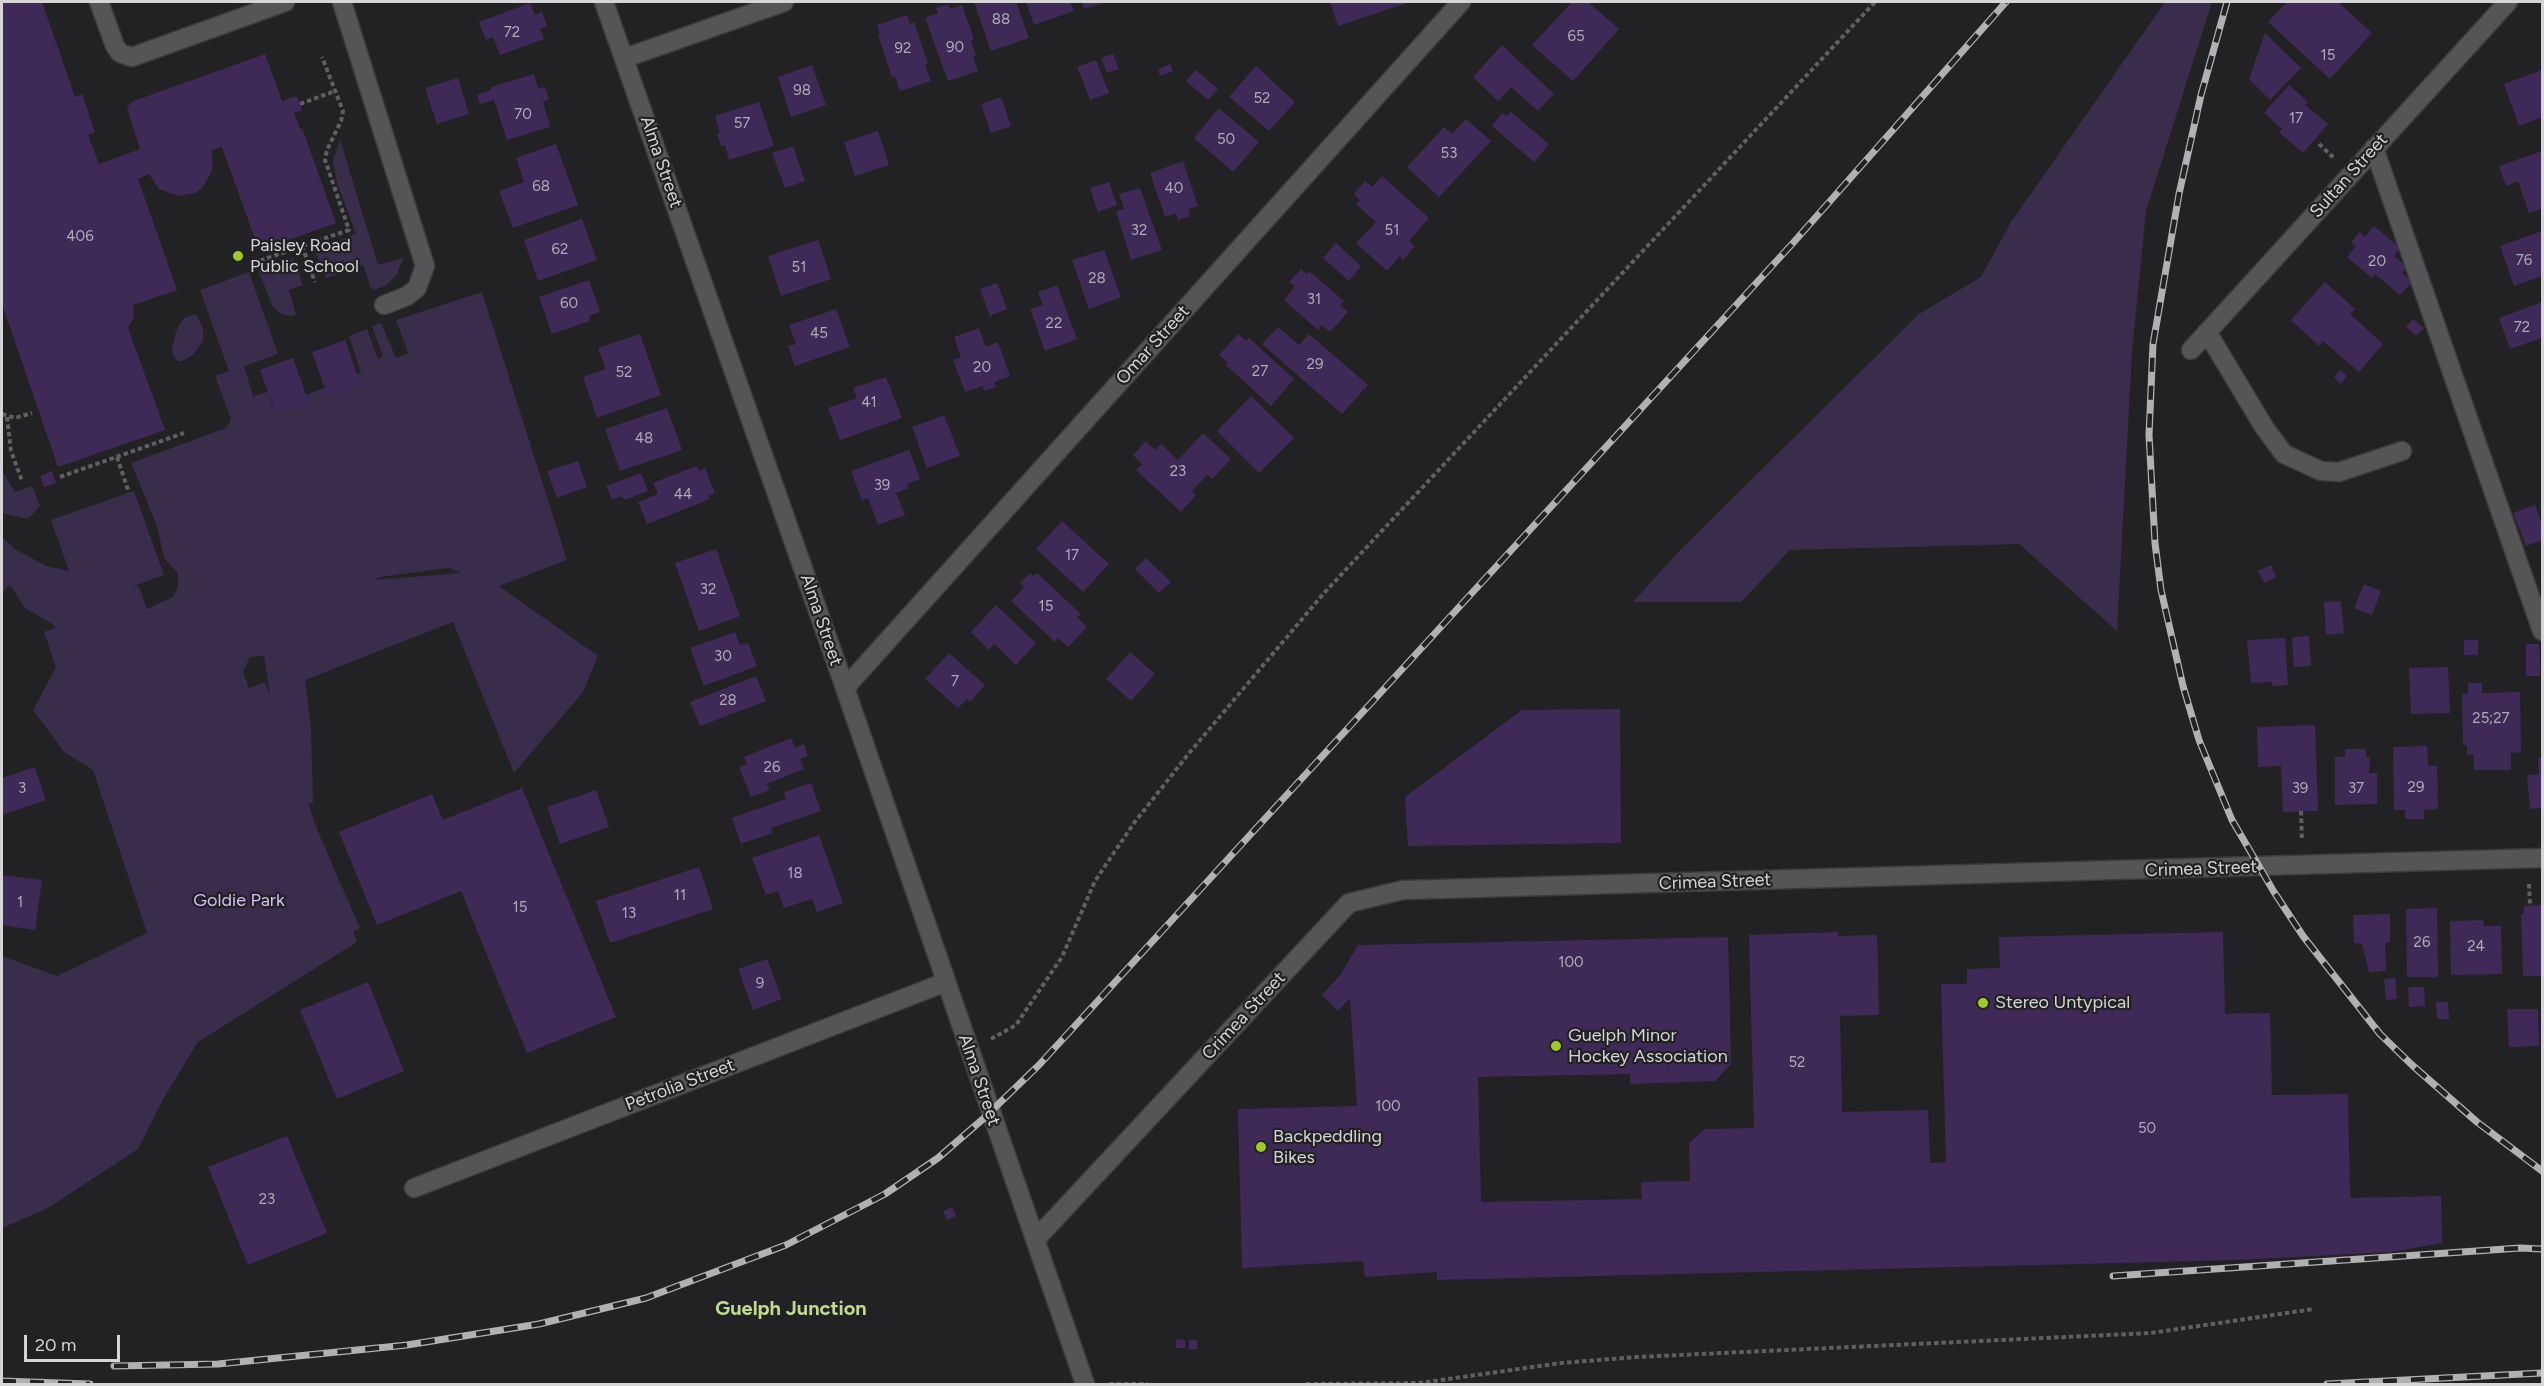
<!DOCTYPE html>
<style>
body{margin:0}
#map{position:relative;width:2544px;height:1386px;overflow:hidden;background:#222124;font-family:Figtree,sans-serif}
canvas{display:block}
.frame{position:absolute;inset:0;border:3px solid #d5d4d6;pointer-events:none}
.scale{position:absolute;left:24px;top:1335px;width:96px;height:27px;box-sizing:border-box;border:3px solid #d5d4d6;border-top:0;padding-left:8px;font-size:18px;line-height:21px;white-space:nowrap;color:#d5d4d6;-webkit-text-stroke:4px #222124;paint-order:stroke}
</style>
<div id="map">
<canvas width="2544" height="1386"></canvas>
<div class="frame"></div>
<div class="scale">20 m</div>
</div>
<script>
const g = document.querySelector('canvas').getContext('2d');
g.lineJoin = 'round';
function fill(path, color) { g.fillStyle = color; g.fill(path, 'evenodd'); }
const shape = rows => new Path2D(rows.map(r => 'M' + r).join(''));
function strokePath(path, color, width, dash) { g.strokeStyle = color; g.lineWidth = width; g.lineCap = dash ? 'butt' : 'round'; g.setLineDash(dash || []); g.stroke(path); }
function label(font, color, halo, rows, align = 'center') {
  g.font = font + ' Figtree,sans-serif'; g.lineWidth = 4.5; g.setLineDash([]); g.textBaseline = 'middle'; g.strokeStyle = halo; g.fillStyle = color; for (const [text, x, y, turn = 0] of rows) {
    g.save(); g.translate(x, y); g.rotate((+turn || 0) * Math.PI / 180); g.textAlign = isNaN(turn) ? turn : align; if (halo) g.strokeText(text, 0, 0); g.fillText(text, 0, 0); g.restore();
  }
}
const green = shape([
 [2165,2,2212,2,2146,211,2132,352,2117,631,2019,544,1790,550,1741,602,1633,602,1680,550,1919,314,1981,277,2011,222],
 [340,139,378,265,403,258,397,274,389,283,376,290,371,288,363,265,326,278,315,250,356,234,337,183,333,161],
 [293,258,303,285,289,290,296,315,291,316,281,314,273,307,258,270],
 [249,272,278,354,244,366,253,396,268,392,273,408,361,373,349,336,367,329,378,359,383,356,372,326,381,323,396,358,408,353,396,320,482,292,567,560,499,586,598,656,583,692,514,773,453,622,305,680,311,727,313,803,308,803,319,834,360,928,353,932,357,942,198,1042,162,1101,138,1149,48,1208,2,1228,2,956,57,976,147,933,93,770,64,752,33,710,56,667,44,632,55,628,54,625,25,608,10,585,2,593,2,537,15,549,46,566,69,571,51,520,134,491,164,575,134,586,139,587,147,609,173,597,178,587,178,573,164,558,157,526,131,463,226,428,231,419,215,376,229,371,200,290],
 [449,568,461,573,374,580,380,577],
 [264,656,270,695,265,682,249,688,243,672,250,657],
 [196,314,203,328,203,341,193,355,182,361,178,361,174,357,172,349,176,331,184,318],
 [2,470,15,492,32,486,40,506,28,519,2,513]
]);
const building = shape([
 [2,2,42,2,75,97,82,94,95,132,88,135,99,164,140,149,127,108,131,102,265,54,282,101,297,96,302,110,294,113,300,129,302,128,336,223,259,250,222,147,211,150,213,163,211,173,202,188,195,193,178,196,159,189,149,174,138,179,177,290,133,305,134,317,128,328,165,430,58,467,2,304],
 [974,2,1016,2,1029,38,991,51],
 [1026,2,1070,2,1074,11,1034,25],
 [1082,2,1105,2,1084,9],
 [1330,2,1403,2,1404,4,1338,26],
 [1572,2,1588,2,1619,29,1573,81,1532,45],
 [2287,2,2338,2,2372,33,2330,79,2268,22],
 [530,3,535,15,542,12,547,26,540,29,544,39,500,55,493,37,486,40,479,22],
 [948,4,950,9,962,5,974,39,971,40,976,56,973,57,978,71,948,81,925,18,938,13,936,8],
 [907,15,910,24,914,22,928,64,925,65,931,81,900,91,895,76,892,77,878,35,880,34,877,25],
 [2265,33,2301,68,2270,100,2249,79],
 [1502,45,1554,94,1538,111,1511,87,1498,101,1473,77],
 [1113,54,1119,69,1107,73,1101,58],
 [1096,60,1109,93,1090,100,1077,67],
 [1170,64,1173,71,1160,76,1158,69],
 [812,65,826,105,791,117,778,77],
 [1256,66,1295,102,1269,131,1229,97],
 [1196,70,1218,89,1208,100,1186,81],
 [2542,70,2542,117,2519,126,2504,84],
 [534,74,538,88,545,87,549,99,543,102,550,127,507,140,494,100,480,104,477,95,491,90,491,87],
 [458,78,469,114,437,124,425,88],
 [2289,85,2308,102,2305,105,2328,124,2303,153,2279,132,2282,129,2264,113],
 [1001,97,1011,126,991,133,981,104],
 [759,102,774,146,729,160,725,145,721,146,717,134,720,133,715,116],
 [1219,108,1259,142,1233,172,1194,138],
 [1511,112,1549,144,1534,162,1492,126,1502,113,1507,116],
 [1466,119,1491,141,1439,197,1407,167,1444,127,1452,134],
 [878,131,889,165,855,176,844,142],
 [556,144,578,205,513,228,499,191,524,182,516,158],
 [793,146,805,181,785,188,772,153],
 [2542,151,2542,208,2529,213,2518,181,2506,186,2499,166],
 [1183,161,1198,206,1188,209,1190,216,1178,220,1176,213,1165,217,1150,173],
 [1382,176,1429,218,1409,241,1415,246,1403,260,1400,256,1387,271,1356,243,1376,222,1356,204,1360,200,1354,194,1365,181,1372,187],
 [1109,182,1117,205,1098,212,1090,188],
 [1140,188,1162,250,1131,260,1116,211,1124,209,1119,194],
 [582,219,597,260,538,281,524,240],
 [2374,226,2400,248,2394,256,2407,267,2402,273,2412,282,2400,295,2375,274,2372,278,2347,257,2356,246,2351,242,2360,232,2365,237],
 [2542,231,2542,276,2514,286,2500,246],
 [818,240,831,279,781,296,768,256],
 [1336,243,1361,266,1349,281,1323,258],
 [1104,250,1121,297,1089,309,1072,260],
 [1301,269,1306,274,1309,271,1344,301,1340,305,1348,312,1330,332,1322,325,1318,330,1284,300,1295,286,1289,282],
 [589,280,600,312,589,316,590,321,552,334,539,297],
 [2325,282,2355,309,2350,314,2383,344,2359,372,2323,341,2319,346,2291,320],
 [997,283,1007,309,990,316,980,289],
 [1057,285,1077,339,1045,351,1030,309,1043,305,1038,292],
 [2542,302,2542,338,2510,349,2499,318],
 [836,309,850,347,795,366,788,346,796,344,789,325],
 [2413,319,2424,328,2416,336,2406,327],
 [1278,327,1299,345,1309,334,1368,385,1342,414,1262,344],
 [979,328,986,347,998,342,1010,376,994,382,996,387,984,391,983,386,965,392,953,360,961,357,954,337],
 [640,334,661,395,597,418,583,377,606,369,598,348],
 [1238,334,1246,341,1249,338,1294,379,1271,406,1226,365,1228,362,1219,355],
 [345,340,361,386,328,397,312,352],
 [293,358,309,403,276,414,260,370],
 [2340,370,2347,376,2341,384,2334,377],
 [886,377,902,418,840,440,828,408,857,398,853,388],
 [1251,396,1294,438,1259,473,1217,431],
 [667,408,682,450,620,471,605,429],
 [944,415,960,456,927,468,912,427],
 [1203,433,1231,459,1212,479,1207,475,1192,491,1196,495,1181,512,1136,470,1142,464,1133,455,1146,441,1155,450,1161,444,1178,460],
 [909,450,920,479,907,484,909,488,896,493,905,515,878,525,868,498,862,501,851,471],
 [578,461,587,487,557,498,547,471],
 [696,466,699,471,705,468,715,493,708,496,710,499,647,524,638,502,658,494,653,483],
 [52,471,56,483,44,487,40,476],
 [641,473,648,491,624,500,622,496,612,500,606,486],
 [2535,505,2542,525,2542,540,2526,546,2513,513],
 [1062,521,1109,564,1083,592,1036,549],
 [716,549,740,616,699,631,675,563],
 [1146,558,1171,582,1159,593,1135,569],
 [2271,565,2276,577,2264,583,2258,571],
 [1030,573,1033,576,1037,573,1081,614,1077,617,1087,627,1068,647,1058,638,1055,642,1011,601,1024,587,1020,583],
 [2364,584,2381,591,2372,615,2354,608],
 [2341,601,2344,633,2326,635,2324,602],
 [996,605,1036,643,1016,665,994,644,989,650,971,632],
 [735,632,740,645,748,643,757,666,704,686,690,648],
 [2309,636,2311,666,2294,667,2292,637],
 [2285,638,2288,685,2272,686,2272,682,2251,683,2247,640],
 [2464,640,2478,640,2478,655,2464,655],
 [2526,644,2539,644,2540,676,2526,676],
 [1130,652,1155,674,1131,701,1106,679],
 [949,653,985,685,970,702,967,699,958,708,925,679],
 [2448,667,2450,713,2411,714,2409,668],
 [756,676,766,701,700,726,690,702],
 [2468,683,2482,683,2482,693,2520,692,2521,753,2511,752,2511,770,2474,770,2474,754,2467,755,2467,745,2463,745,2462,694,2468,693],
 [1620,709,1621,843,1408,846,1405,797,1522,710],
 [2315,725,2318,811,2283,812,2281,766,2258,767,2257,727],
 [791,738,795,748,804,744,808,756,800,759,804,769,767,784,770,790,751,797,739,767,747,764,744,757],
 [2427,746,2428,766,2437,766,2438,809,2424,810,2424,819,2405,819,2405,810,2394,810,2393,747],
 [2345,749,2366,749,2366,757,2370,757,2369,773,2377,773,2377,804,2335,805,2335,757,2345,757],
 [2538,758,2542,758,2542,808,2530,809,2527,775,2539,774],
 [35,767,46,800,2,815,2,778],
 [811,783,821,811,771,828,772,833,741,844,732,818,786,799,784,792],
 [522,788,616,1017,527,1053,461,891,377,925,339,832,432,794,443,820],
 [596,790,609,827,560,844,547,807],
 [819,835,843,903,817,912,812,899,784,908,778,891,766,895,752,858],
 [699,867,713,909,610,943,596,901],
 [2,875,42,880,35,930,2,925],
 [2542,905,2542,976,2523,976,2521,914,2524,914,2524,906],
 [2437,908,2438,977,2407,977,2406,909],
 [2390,914,2390,942,2385,943,2386,971,2369,972,2362,944,2354,943,2353,915],
 [2483,920,2484,926,2501,926,2502,974,2451,975,2450,921],
 [1838,932,1838,936,1877,935,1879,1015,1840,1016,1842,1112,1928,1110,1930,1163,1946,1162,1941,984,1967,984,1967,969,2000,968,1999,937,2223,932,2225,1014,2270,1013,2272,1095,2348,1094,2350,1198,2441,1196,2442,1243,2391,1252,2238,1260,1437,1280,1437,1272,1365,1277,1363,1261,1242,1268,1238,1109,1357,1106,1350,998,1338,1011,1322,995,1341,974,1358,945,1728,937,1731,1064,1715,1081,1630,1084,1630,1074,1478,1077,1481,1202,1642,1199,1641,1182,1690,1181,1689,1143,1705,1129,1754,1128,1749,935],
 [767,959,782,999,753,1010,738,969],
 [2395,978,2397,999,2386,1000,2384,979],
 [368,982,404,1071,337,1099,300,1010],
 [2408,987,2424,987,2425,1006,2409,1007],
 [2436,1002,2448,1002,2449,1019,2437,1019],
 [2507,1009,2538,1009,2539,1046,2509,1047],
 [287,1136,327,1233,248,1265,208,1167],
 [952,1207,956,1216,947,1220,943,1211],
 [1176,1339,1185,1340,1185,1348,1176,1348],
 [1189,1340,1197,1340,1197,1349,1189,1349]
]);
const path = shape([
 [300,104,335,91],
 [2319,144,2334,158],
 [302,246,315,282],
 [253,263,349,230,325,160,327,150,341,121,343,111,322,57],
 [2,414,15,418,32,413],
 [7,417,11,451,22,481],
 [117,457,129,493],
 [60,477,184,433],
 [2301,811,2302,841],
 [2529,884,2530,906],
 [991,1039,1016,1025,1062,957,1095,881,1134,823,1190,752,1324,593,1875,2],
 [1109,1384,1148,1384],
 [1306,1384,1420,1383,1561,1363,1637,1357,2151,1333,2314,1309]
]);
const minor = shape([
 [99,2,115,46,120,53,132,57,285,2],
 [342,2,425,266,417,288,407,296,384,305],
 [604,2,845,688,1085,1384],
 [625,58,784,2],
 [2374,148,2542,631],
 [2207,332,2264,427,2284,454,2321,471,2339,472,2402,451],
 [2191,350,2508,2],
 [845,688,1461,2],
 [414,1188,946,982],
 [1035,1240,1349,903,1403,890,2542,858]
]);
const rail = shape([
 [2227,2,2201,95,2179,194,2153,344,2149,435,2155,543,2161,590,2183,686,2199,740,2232,820,2274,892,2303,936,2380,1034,2412,1065,2477,1122,2542,1171],
 [2113,1276,2520,1248,2542,1249],
 [114,1366,218,1364,407,1345,539,1324,646,1298,786,1245,885,1194,938,1158,983,1119,1039,1065,1793,243,2006,2],
 [2,1381,90,1384],
 [2327,1384,2542,1373]
]);
const markers = [
 [238,256,6,"#a0ca2c"],
 [1983,1003,6,"#a0ca2c"],
 [1556,1046,6,"#a0ca2c"],
 [1261,1147,6,"#a0ca2c"]
];
const numberNames = [
 ["88",1001,20],
 ["72",512,33],
 ["65",1576,37],
 ["90",955,48],
 ["92",903,49],
 ["15",2328,56],
 ["98",802,91],
 ["52",1262,99],
 ["70",523,115],
 ["17",2296,119],
 ["57",742,124],
 ["50",1226,140],
 ["53",1449,154],
 ["68",541,187],
 ["40",1174,189],
 ["32",1139,231],
 ["51",1392,231],
 ["406",80,237],
 ["62",560,250],
 ["76",2524,261],
 ["20",2377,262],
 ["51",799,268],
 ["28",1097,279],
 ["31",1314,300],
 ["60",569,304],
 ["22",1054,324],
 ["72",2522,328],
 ["45",819,334],
 ["29",1315,365],
 ["20",982,368],
 ["27",1260,372],
 ["52",624,373],
 ["41",869,403],
 ["48",644,439],
 ["23",1178,472],
 ["39",882,486],
 ["44",683,495],
 ["17",1072,556],
 ["32",708,590],
 ["15",1046,607],
 ["30",723,657],
 ["7",955,682],
 ["28",728,701],
 ["25;27",2491,719],
 ["26",772,768],
 ["29",2416,788],
 ["3",22,789],
 ["39",2300,789],
 ["37",2356,789],
 ["18",795,874],
 ["11",680,896],
 ["1",20,903],
 ["15",520,908],
 ["13",629,914],
 ["26",2422,943],
 ["24",2476,947],
 ["100",1571,963],
 ["9",760,984],
 ["52",1797,1063],
 ["100",1388,1107],
 ["50",2147,1129],
 ["23",267,1200]
];
const streetNames = [
 ["Alma Street",661,162,71],
 ["Sultan Street",2349,176,-48],
 ["Omar Street",1153,345,-48],
 ["Alma Street",821,620,71],
 ["Crimea Street",2201,869,-2],
 ["Crimea Street",1715,882,-2],
 ["Crimea Street",1244,1016,-47],
 ["Alma Street",979,1080,71],
 ["Petrolia Street",680,1085,-21]
];
const poiNames = [
 ["Paisley Road",250,246],
 ["Public School",250,267],
 ["Stereo Untypical",1995,1003],
 ["Guelph Minor",1568,1036],
 ["Hockey Association",1568,1057],
 ["Backpeddling",1273,1137],
 ["Bikes",1273,1158]
];
const parkNames = [
 ["Goldie Park",239,901]
];
const neighbourhoodNames = [
 ["Guelph Junction",791,1309]
];
fill(green, '#3a2c4b');
fill(building, '#3f2a57');
strokePath(minor, '#3c3b3d', 21);
strokePath(path, '#605f61', 4, [4.5, 3]);
strokePath(minor, '#555457', 18);
strokePath(rail, '#b1b0b3', 7);
strokePath(rail, '#222124', 4.5, [14]);
for (const [x, y, r, color] of markers) { const dot = new Path2D(); dot.arc(x, y, r, 0, 2 * Math.PI); g.fillStyle = color; g.fill(dot); strokePath(dot, '#222124', 2); }
label('15px', '#b0aab6', null, numberNames);
label('18px', '#d5d4d6', '#222124', streetNames);
label('18px', '#d5d4d6', '#222124', poiNames, 'left');
label('18px', '#d6bcf8', '#222124', parkNames);
label('bold 20px', '#c1da91', '#222124', neighbourhoodNames);
</script>
